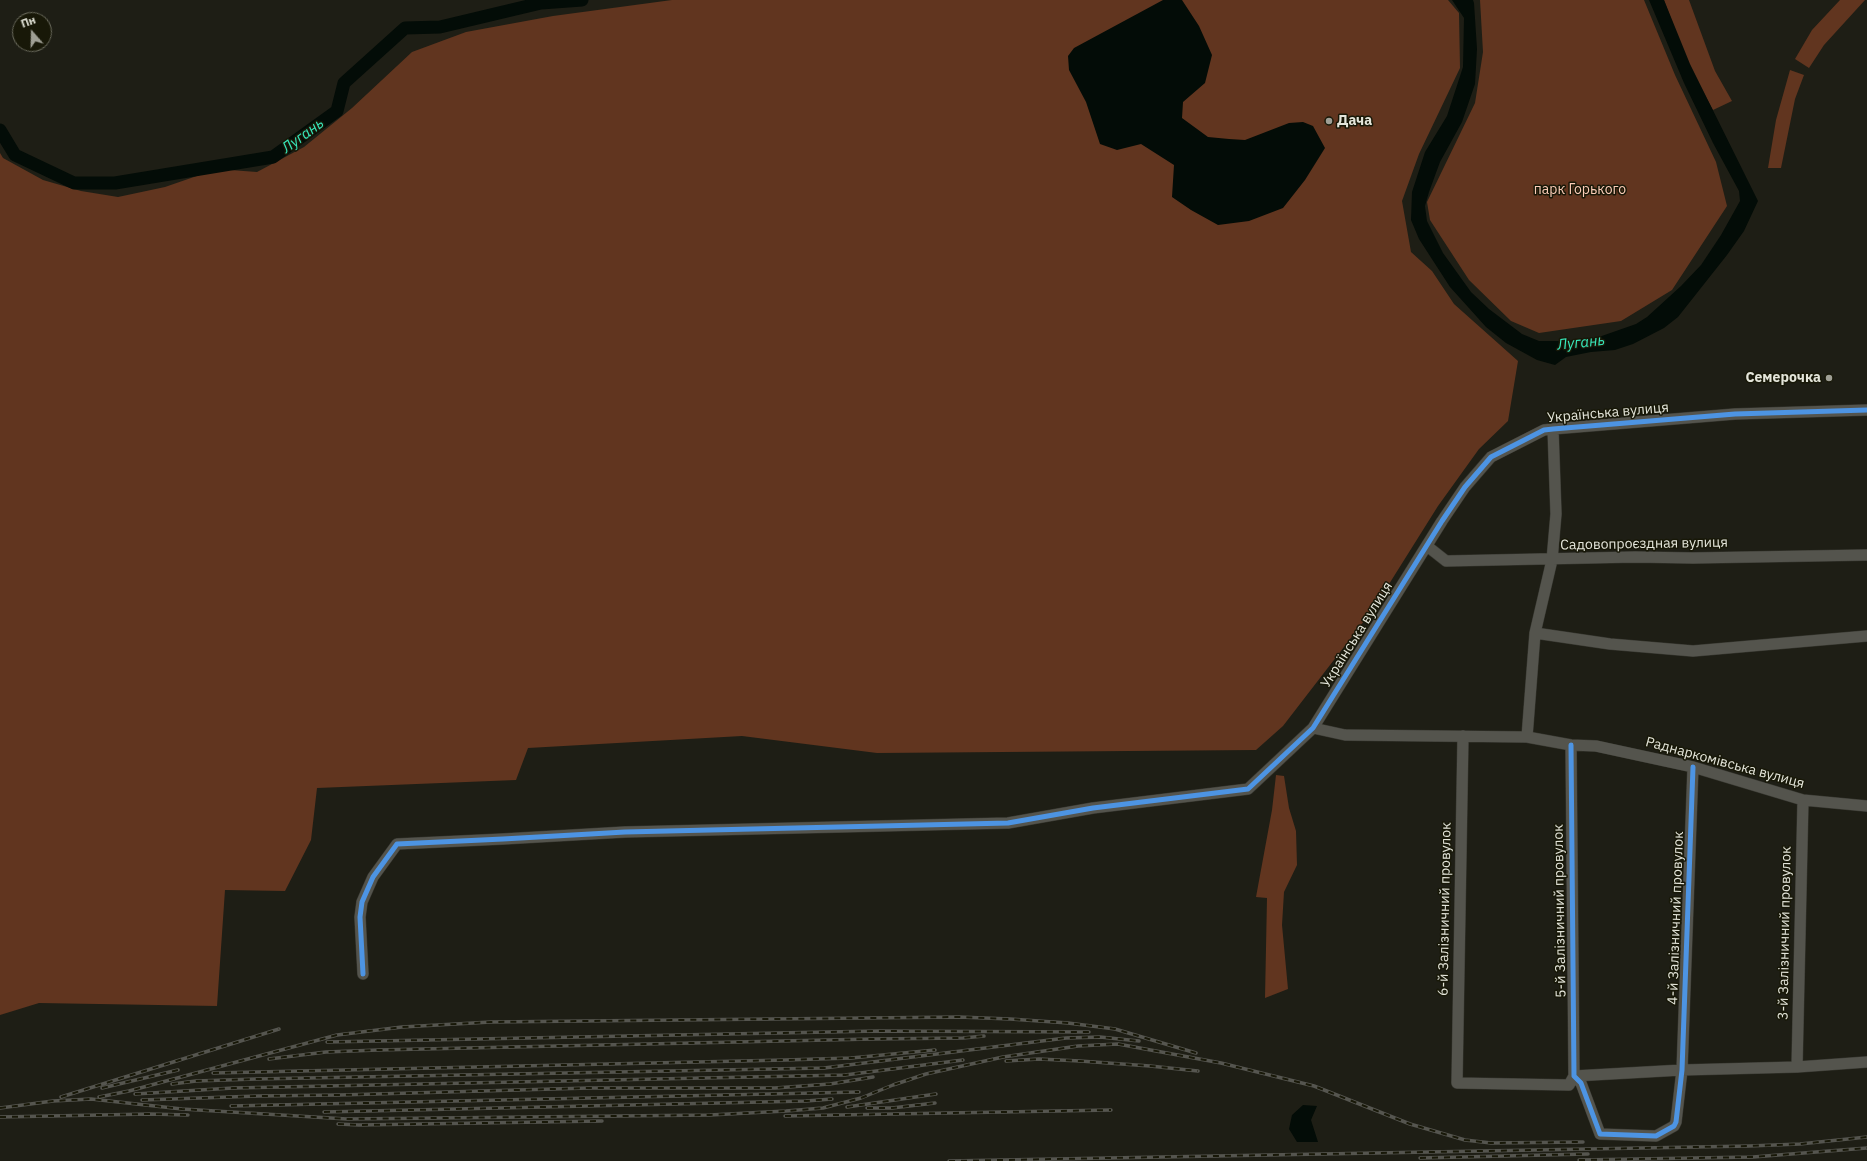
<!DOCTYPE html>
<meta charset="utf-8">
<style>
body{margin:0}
#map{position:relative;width:1867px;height:1161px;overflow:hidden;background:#1e1e15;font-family:"IBM Plex Sans",sans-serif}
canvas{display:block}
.north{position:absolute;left:12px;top:12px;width:40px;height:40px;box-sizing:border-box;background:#181808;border:1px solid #6a6a5c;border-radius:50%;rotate:340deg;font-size:11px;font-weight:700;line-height:16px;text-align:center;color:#e4e5da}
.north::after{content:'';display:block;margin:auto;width:14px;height:18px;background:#9f9f95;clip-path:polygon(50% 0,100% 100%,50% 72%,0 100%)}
</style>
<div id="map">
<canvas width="1867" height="1161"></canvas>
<div class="north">Пн</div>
</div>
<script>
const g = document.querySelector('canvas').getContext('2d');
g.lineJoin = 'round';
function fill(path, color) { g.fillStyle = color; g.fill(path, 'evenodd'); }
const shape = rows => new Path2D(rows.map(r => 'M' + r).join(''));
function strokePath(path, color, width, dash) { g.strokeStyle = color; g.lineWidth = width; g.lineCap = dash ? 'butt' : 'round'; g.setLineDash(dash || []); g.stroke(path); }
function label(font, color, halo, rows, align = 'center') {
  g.font = font + ' "IBM Plex Sans",sans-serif'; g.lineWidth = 3; g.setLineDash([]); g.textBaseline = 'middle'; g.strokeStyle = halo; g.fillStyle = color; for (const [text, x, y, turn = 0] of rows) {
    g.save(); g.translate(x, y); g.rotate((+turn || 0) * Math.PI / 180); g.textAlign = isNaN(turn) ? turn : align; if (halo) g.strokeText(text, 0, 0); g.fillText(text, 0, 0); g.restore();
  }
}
const green = shape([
 [672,0,1448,0,1459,13,1460,68,1419,154,1402,201,1411,252,1432,271,1454,304,1518,361,1508,421,1479,449,1438,506,1374,608,1283,726,1256,750,877,753,742,736,528,748,516,780,317,788,311,840,285,891,225,890,217,1006,39,1003,0,1015,0,153,3,158,43,180,81,191,118,197,165,187,217,169,257,172,304,147,352,108,412,52,466,32,553,16],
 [1480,0,1644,0,1675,75,1716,162,1727,206,1672,290,1621,321,1539,333,1511,321,1469,280,1430,220,1427,202,1475,103,1483,52],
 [1664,0,1689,0,1715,71,1732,101,1713,110,1688,64],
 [1840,0,1865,0,1824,45,1809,68,1795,59,1812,30],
 [1790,70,1804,75,1795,99,1781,168,1768,168,1776,120],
 [1276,775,1284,776,1289,808,1296,831,1297,865,1284,892,1282,925,1288,989,1265,998,1267,898,1256,897,1272,810]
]);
const water = shape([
 [1163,0,1182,0,1199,26,1212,55,1205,83,1183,102,1182,118,1208,137,1229,139,1245,140,1289,123,1303,122,1313,126,1325,148,1305,180,1283,208,1249,221,1218,225,1191,210,1172,197,1174,165,1141,144,1117,150,1100,144,1086,102,1069,70,1068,56,1074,48],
 [1452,0,1473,0,1474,3,1477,49,1475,84,1462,122,1440,162,1429,192,1425,206,1427,221,1443,253,1471,292,1489,309,1522,334,1539,341,1564,341,1596,338,1636,324,1647,317,1681,286,1701,265,1721,235,1740,201,1739,191,1713,143,1684,83,1649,0,1664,0,1690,64,1758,201,1744,231,1727,255,1678,317,1664,328,1633,344,1615,350,1591,352,1566,357,1555,365,1537,360,1506,343,1486,327,1450,287,1419,239,1411,220,1412,192,1425,152,1447,116,1463,67,1464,18],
 [1303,1105,1317,1106,1311,1120,1318,1142,1297,1142,1289,1129,1292,1115]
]);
const river = shape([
 [0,130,15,155,74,183,115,183,273,157,337,111,344,83,405,28,440,27,541,3,582,0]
]);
const minor = shape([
 [1427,546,1446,561,1635,557,1693,558,1867,555],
 [1535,633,1610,644,1693,651,1867,636],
 [1313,728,1345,735,1527,737,1571,745,1596,746,1693,767,1803,800,1867,806],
 [1463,736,1457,1083,1569,1085,1574,1076,1682,1070,1797,1067,1867,1062],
 [1527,737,1535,633,1552,560,1556,514,1553,429],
 [1571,745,1574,1076,1581,1083,1600,1134,1656,1136,1674,1126,1676,1122,1682,1070,1693,767],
 [363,974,360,917,362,902,373,877,397,844,503,839,625,832,1008,823,1093,808,1248,789,1313,728,1442,521,1465,487,1491,457,1544,430,1553,429,1735,414,1867,410],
 [1797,1067,1803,800]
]);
const rail = shape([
 [327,1042,878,1031,1089,1032],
 [269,1059,326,1052,378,1050,872,1039,963,1038,984,1036],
 [1006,1061,1039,1059,1080,1061,1150,1066,1198,1071],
 [213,1073,785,1060,851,1058,935,1050],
 [172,1084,196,1081,256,1079,824,1068,1066,1038,1100,1037,1139,1041],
 [102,1088,178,1070],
 [135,1094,233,1088,845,1075,963,1060],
 [61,1097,279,1029],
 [99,1097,129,1091,337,1035,402,1027,491,1022,959,1017,1010,1019,1068,1023,1115,1029,1196,1053],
 [142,1100,258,1096,340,1095,589,1088,775,1088,830,1084,873,1077],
 [231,1106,859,1092],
 [847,1107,936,1094],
 [0,1108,53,1101,91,1099,182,1109,347,1119,710,1115,786,1111,823,1108,861,1098,893,1085,926,1074,1003,1057,1078,1046,1118,1044,1221,1063,1314,1086,1410,1124,1465,1140,1491,1143,1583,1142],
 [867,1108,892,1108,935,1103],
 [324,1112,806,1101,832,1099],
 [785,1116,1111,1110],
 [0,1117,150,1114,188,1115],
 [338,1124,359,1125,602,1121],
 [1420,1158,1588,1154],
 [1579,1160,1753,1157,1867,1148],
 [949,1161,1749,1146,1800,1144,1867,1137]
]);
const cycleway = shape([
 [1571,745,1574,1076,1581,1083,1600,1134,1656,1136,1674,1126,1676,1122,1682,1070,1693,767],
 [363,974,360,917,362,902,373,877,397,844,503,839,625,832,1008,823,1093,808,1248,789,1313,728,1442,521,1465,487,1491,457,1544,430,1553,429,1735,414,1867,410]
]);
const markers = [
 [1329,121,4,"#9f9f95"],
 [1829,378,4,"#9f9f95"]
];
const poiNames = [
 ["Дача",1337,121],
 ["Семерочка",1821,378,"right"]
];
const parkNames = [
 ["парк Горького",1580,190]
];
const streetNames = [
 ["Українська вулиця",1608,413,-5],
 ["Садовопроєздная вулиця",1644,544,-1],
 ["Українська вулиця",1357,635,-58],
 ["Раднаркомівська вулиця",1725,763,15],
 ["6-й Залізничний провулок",1445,909,-89],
 ["5-й Залізничний провулок",1560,911,-91],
 ["4-й Залізничний провулок",1676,918,-88],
 ["3-й Залізничний провулок",1785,933,-89]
];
const waterNames = [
 ["Лугань",303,136,-36],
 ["Лугань",1581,343,-6]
];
fill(green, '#61351f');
fill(water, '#030c07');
strokePath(river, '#030c07', 13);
strokePath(minor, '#383831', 12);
strokePath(minor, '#54544d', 11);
strokePath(rail, '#55554f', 3.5);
strokePath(rail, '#181808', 2, [6]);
strokePath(cycleway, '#4d94e3', 5);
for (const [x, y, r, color] of markers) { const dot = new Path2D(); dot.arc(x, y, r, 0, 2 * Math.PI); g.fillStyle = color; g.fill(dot); strokePath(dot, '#181808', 1.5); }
label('bold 14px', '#e4e5da', '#181808', poiNames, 'left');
label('14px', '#fbccb7', '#181808', parkNames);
label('14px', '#e4e5da', '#181808', streetNames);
label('italic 15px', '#37e8bc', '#181808', waterNames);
</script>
